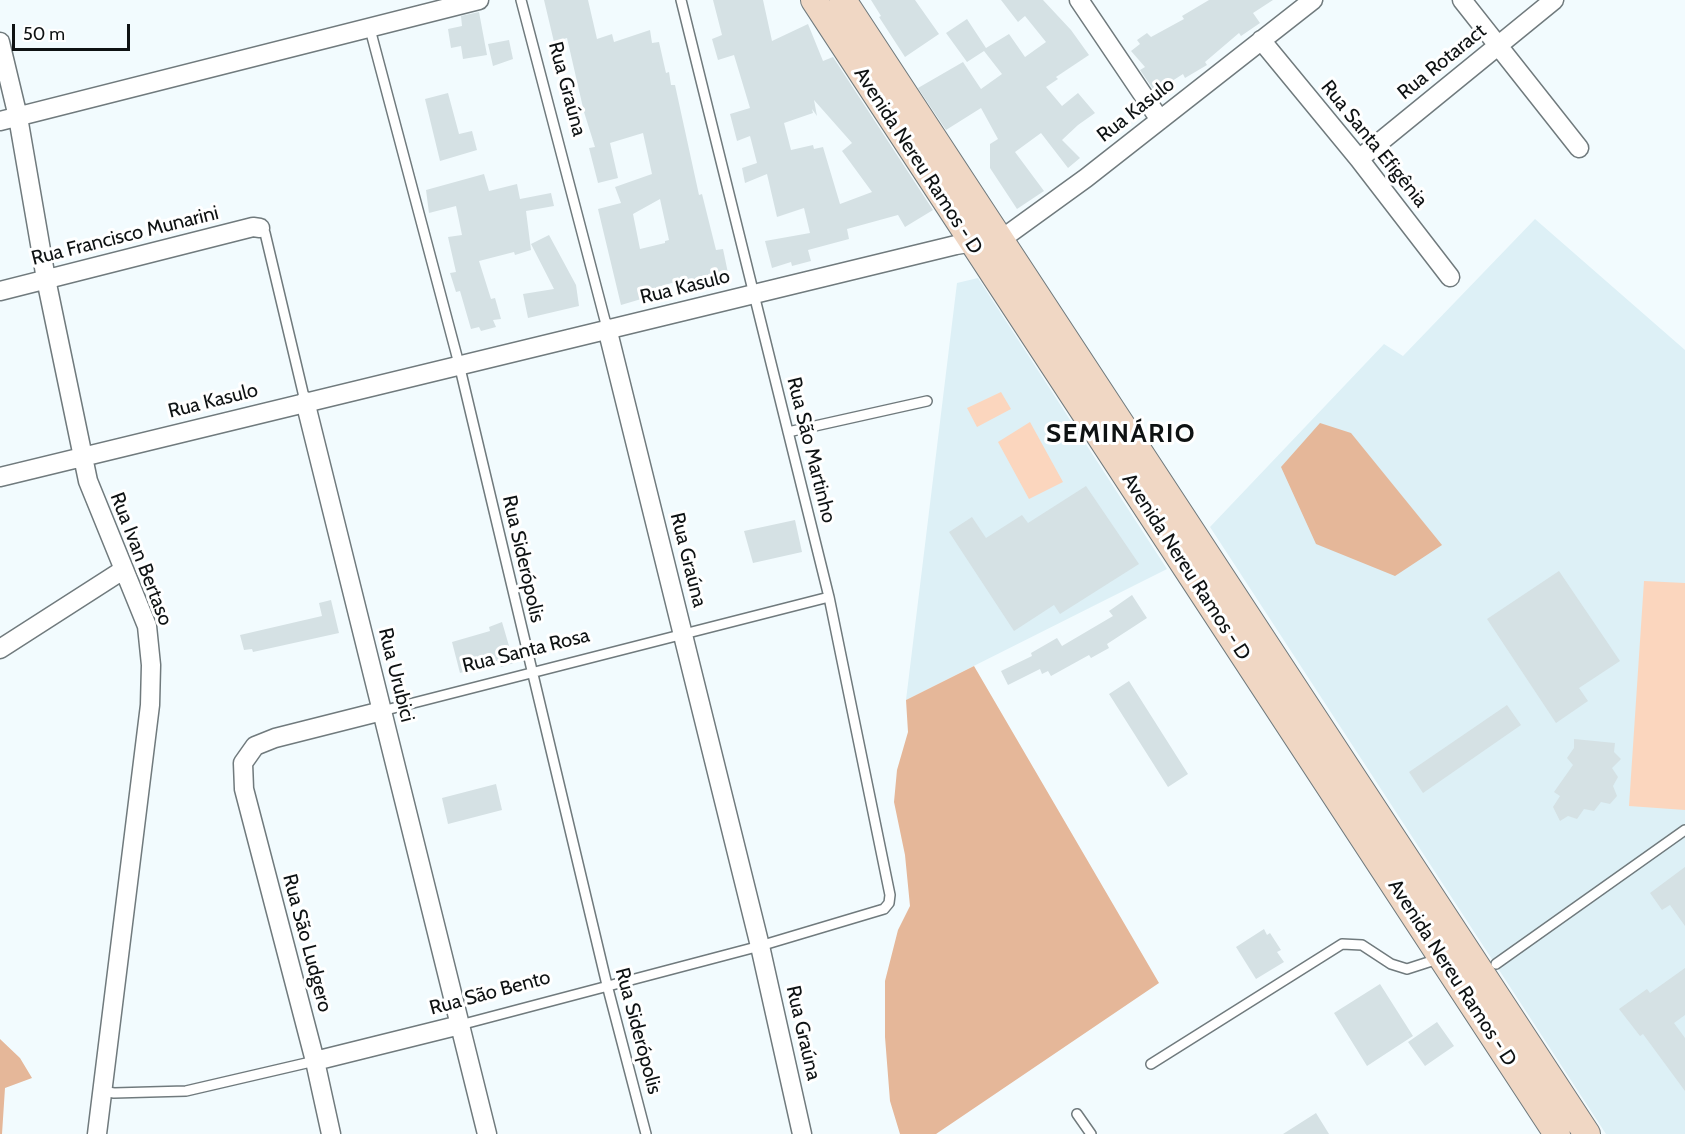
<!DOCTYPE html>
<meta charset="utf-8">
<style>
body{margin:0}
#map{position:relative;width:1685px;height:1134px;overflow:hidden;background:#f2fbfe;font-family:Cabin,sans-serif}
canvas{display:block}
.scale{position:absolute;left:12px;top:24px;width:118px;height:27px;box-sizing:border-box;border:3px solid #0e1213;border-top:0;padding-left:8px;font-size:18px;line-height:21px;white-space:nowrap;color:#0e1213;-webkit-text-stroke:4px #fff;paint-order:stroke}
</style>
<div id="map">
<canvas width="1685" height="1134"></canvas>
<div class="scale">50 m</div>
</div>
<script>
const g = document.querySelector('canvas').getContext('2d');
g.lineJoin = 'round';
function fill(path, color) { g.fillStyle = color; g.fill(path, 'evenodd'); }
const shape = rows => new Path2D(rows.map(r => 'M' + r).join(''));
function strokePath(path, color, width, dash) { g.strokeStyle = color; g.lineWidth = width; g.lineCap = dash ? 'butt' : 'round'; g.setLineDash(dash || []); g.stroke(path); }
function label(font, color, halo, rows, align = 'center') {
  g.font = font + ' Cabin,sans-serif'; g.lineWidth = 6; g.setLineDash([]); g.textBaseline = 'middle'; g.strokeStyle = halo; g.fillStyle = color; for (const [text, x, y, turn = 0] of rows) {
    g.save(); g.translate(x, y); g.rotate((+turn || 0) * Math.PI / 180); g.textAlign = isNaN(turn) ? turn : align; if (halo) g.strokeText(text, 0, 0); g.fillText(text, 0, 0); g.restore();
  }
}
const built = shape([
 [1535,219,1685,350,1685,1134,1606,1134,1210,527,1384,344,1403,356],
 [978,278,1167,569,906,700,957,283]
]);
const green = shape([
 [1001,392,1011,409,977,427,967,408],
 [1030,422,1063,482,1029,499,998,442],
 [1644,581,1685,583,1685,810,1629,806]
]);
const forest = shape([
 [1320,423,1351,433,1442,545,1395,576,1316,544,1281,467],
 [974,666,1159,983,936,1134,900,1134,890,1101,885,1037,885,981,898,930,910,906,905,855,894,802,897,770,908,732,906,700],
 [0,1039,20,1058,32,1078,5,1088,2,1134,0,1134]
]);
const building = shape([
 [544,0,588,0,597,39,612,34,614,42,650,30,652,43,659,42,666,73,669,72,671,85,675,85,699,195,702,194,716,250,723,249,728,273,679,284,678,281,646,291,648,297,621,305,598,209,621,203,615,187,652,174,643,133,610,143,618,178,598,183,589,148,595,147,584,112,567,38,554,42],
 [660,199,669,240,665,241,665,243,640,249,633,214],
 [713,0,763,0,772,41,808,24,823,61,833,57,933,210,905,227,898,215,847,229,849,239,808,250,811,261,792,266,791,262,772,268,765,241,810,233,804,208,777,217,767,174,745,183,742,168,757,163,750,136,737,141,730,114,750,108,734,55,718,60,712,39,722,35],
 [814,100,852,143,842,151,872,192,840,204,823,147,814,149,813,145,791,150,784,123,813,113,812,109,817,116],
 [871,0,915,0,939,34,905,57,879,17,881,16],
 [1001,0,1043,0,1071,30,1089,55,1056,77,1058,79,1046,87,1062,106,1078,93,1095,113,1078,125,1062,140,1080,158,1068,168,1041,133,1015,152,1044,191,1017,209,990,168,990,144,998,139,981,108,946,130,918,88,963,62,981,89,1002,74,984,51,967,62,946,33,967,19,986,48,1009,34,1025,57,1046,42,1025,16,1018,22],
 [1209,0,1273,0,1253,13,1260,23,1241,36,1239,33,1205,62,1207,65,1185,78,1183,74,1155,92,1140,70,1145,67,1131,51,1140,44,1137,40,1147,33,1151,37,1184,19,1182,16],
 [479,12,487,55,463,59,461,46,451,48,448,29,462,26,461,16],
 [509,40,513,59,493,66,488,44],
 [448,93,459,134,472,131,477,150,440,161,425,99],
 [484,174,489,191,517,184,520,199,551,193,554,206,526,211,531,250,515,255,514,252,479,261,491,299,495,298,501,319,493,320,496,327,481,331,479,327,471,329,460,291,456,292,450,273,456,272,448,237,462,235,456,206,429,213,426,190],
 [549,235,576,285,579,306,528,318,523,294,554,289,531,244],
 [1086,486,1139,564,1060,614,1054,605,1014,631,949,532,972,517,986,538,1022,515,1028,523],
 [795,520,802,552,753,563,744,531],
 [1559,571,1620,661,1579,688,1588,701,1556,723,1487,619],
 [1132,595,1147,618,1107,644,1109,648,1091,658,1089,655,1051,676,1048,671,1042,674,1040,669,1008,685,1001,671,1032,656,1031,653,1057,638,1062,646,1113,616,1109,611],
 [331,600,339,633,253,652,252,649,244,650,240,635,322,616,319,603],
 [502,622,514,663,501,667,499,662,460,673,452,642,490,631,489,627],
 [1129,681,1188,774,1168,787,1109,694],
 [1507,705,1521,725,1423,793,1409,772],
 [1574,739,1615,743,1614,752,1621,759,1612,768,1618,777,1613,786,1617,796,1610,804,1601,802,1594,811,1584,809,1577,819,1568,816,1560,821,1553,807,1560,796,1554,792,1573,765,1567,758,1574,748],
 [496,784,502,810,448,824,442,798],
 [1685,867,1685,926,1670,905,1662,910,1650,893],
 [1264,929,1267,935,1270,933,1281,950,1277,952,1284,962,1256,979,1236,947],
 [1685,968,1685,1015,1674,1023,1685,1038,1685,1091,1643,1034,1640,1036,1619,1009,1647,989,1650,993],
 [1380,984,1413,1036,1367,1066,1334,1013],
 [1437,1022,1454,1046,1425,1066,1408,1042],
 [1316,1113,1329,1134,1283,1134]
]);
const lane = shape([
 [521,0,607,328],
 [370,29,459,364,607,985,646,1134],
 [260,228,265,233,305,401],
 [788,432,927,401],
 [382,711,829,597],
 [1496,964,1685,830],
 [460,1025,760,946,884,909,889,903,890,895,829,597,681,0],
 [1151,1064,1342,944,1362,945,1391,964,1407,969,1438,959],
 [102,1091,114,1093,186,1091,315,1061],
 [1077,1114,1091,1134]
]);
const street = shape([
 [1079,0,1160,120],
 [1462,0,1579,148],
 [1261,40,1359,159,1450,277],
 [0,42,18,117,46,279,88,481,147,626,151,665,150,705,97,1134],
 [0,121,479,0],
 [1359,159,1554,0],
 [0,291,253,227,260,228],
 [607,328,760,946,802,1134],
 [305,401,487,1134],
 [0,477,956,245,998,238,1010,233,1086,178,1313,0],
 [0,649,123,570],
 [315,1061,460,1025],
 [331,1134,315,1061,244,789,243,763,255,746,275,738,382,711]
]);
const secondary = shape([
 [814,0,1557,1134],
 [843,0,1587,1134]
]);
const streetNames = [
 ["Rua Rotaract",1442,62,-39],
 ["Rua Graúna",567,89,75],
 ["Rua Kasulo",1136,110,-38],
 ["Rua Santa Efigênia",1374,144,51],
 ["Avenida Nereu Ramos - D",918,161,57],
 ["Rua Francisco Munarini",125,236,-14],
 ["Rua Kasulo",685,287,-14],
 ["Rua Kasulo",213,401,-14],
 ["Rua São Martinho",811,450,76],
 ["Rua Ivan Bertaso",141,559,69],
 ["Rua Siderópolis",523,559,77],
 ["Rua Graúna",688,560,76],
 ["Avenida Nereu Ramos - D",1186,567,57],
 ["Rua Santa Rosa",526,651,-14],
 ["Rua Urubici",396,675,76],
 ["Rua São Ludgero",307,943,75],
 ["Avenida Nereu Ramos - D",1452,973,57],
 ["Rua São Bento",490,993,-15],
 ["Rua Siderópolis",638,1031,75],
 ["Rua Graúna",803,1033,77]
];
const districtNames = [
 ["SEMINÁRIO",1121,434]
];
fill(built, '#ddf0f6');
fill(green, '#fbd6be');
fill(forest, '#e5b799');
fill(building, '#d5e1e4');
strokePath(lane, '#707a7d', 12);
strokePath(street, '#707a7d', 21);
strokePath(secondary, '#707a7d', 28);
strokePath(lane, '#fff', 9);
strokePath(street, '#fff', 18);
strokePath(secondary, '#f0d7c4', 26);
label('20px', '#0e1213', '#fff', streetNames);
g.letterSpacing = '1.5px';
label('bold 26px', '#0e1213', '#fff', districtNames);
g.letterSpacing = '0px';
</script>
